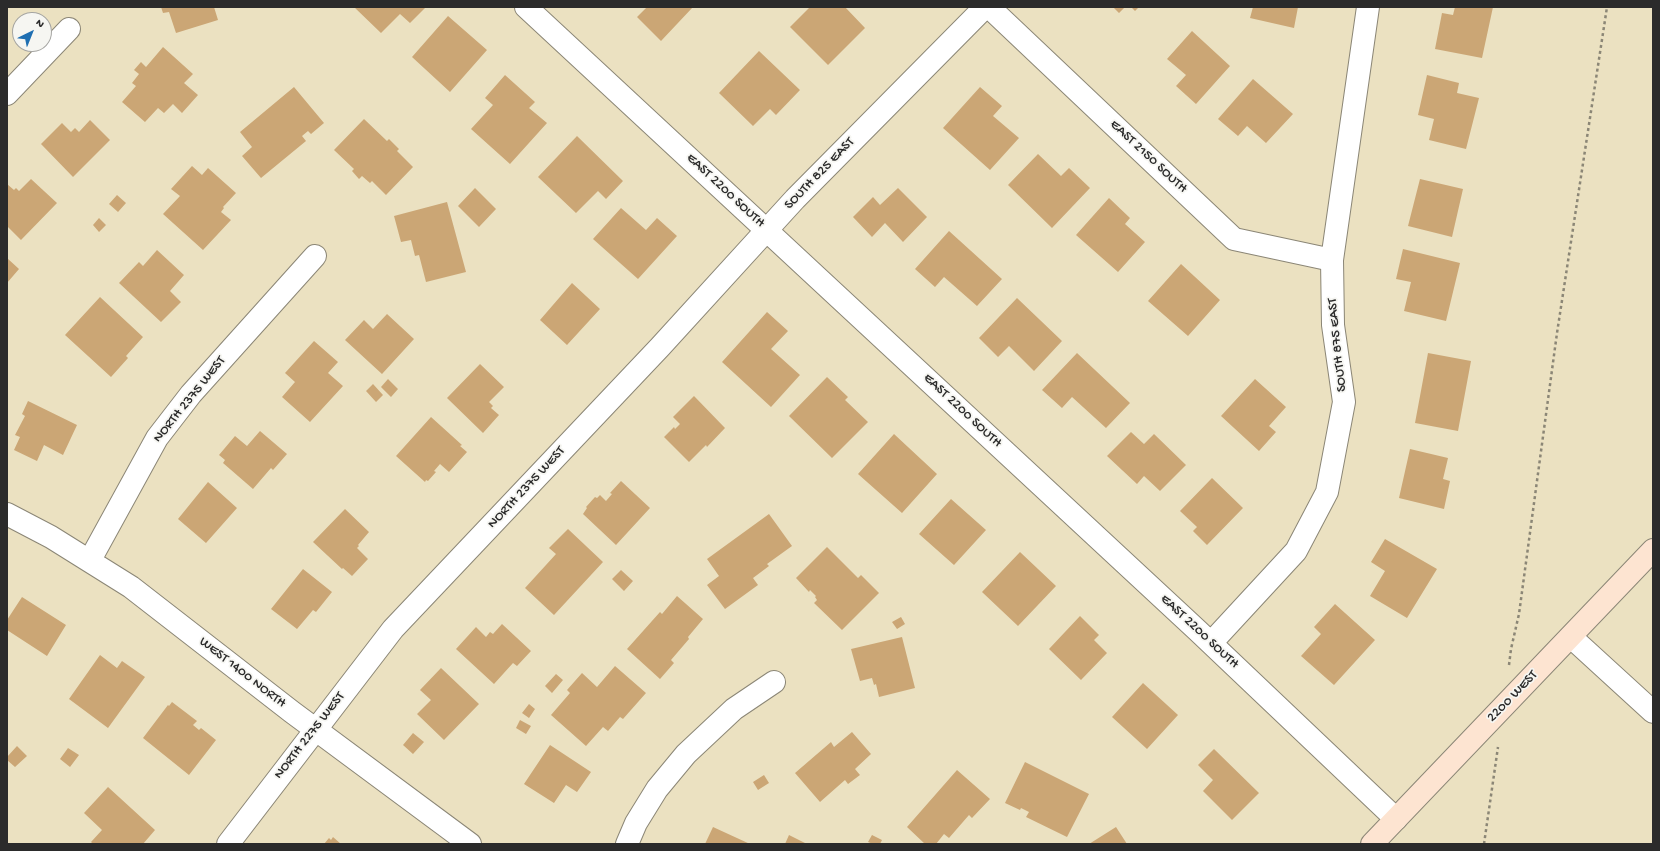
<!DOCTYPE html>
<style>
body{margin:0}
#map{position:relative;width:1660px;height:851px;overflow:hidden;background:#ebe1c1;font-family:"Gochi Hand",sans-serif}
canvas{display:block}
.frame{position:absolute;inset:0;border:8px solid #2b2b2b;pointer-events:none}
.north{position:absolute;left:12px;top:12px;width:40px;height:40px;box-sizing:border-box;background:#f6f6f2;border:1px solid #a5a5a2;border-radius:50%;rotate:43deg;font-size:11px;font-weight:700;line-height:16px;text-align:center;color:#2b2b2b}
.north::after{content:'';display:block;margin:auto;width:14px;height:18px;background:#1f6fb2;clip-path:polygon(50% 0,100% 100%,50% 72%,0 100%)}
</style>
<div id="map">
<canvas width="1660" height="851"></canvas>
<div class="frame"></div>
<div class="north">N</div>
</div>
<script>
const g = document.querySelector('canvas').getContext('2d');
g.lineJoin = 'round';
function fill(path, color) { g.fillStyle = color; g.fill(path, 'evenodd'); }
const shape = rows => new Path2D(rows.map(r => 'M' + r).join(''));
function strokePath(path, color, width, dash) { g.strokeStyle = color; g.lineWidth = width; g.lineCap = dash ? 'butt' : 'round'; g.setLineDash(dash || []); g.stroke(path); }
function label(font, color, halo, rows, align = 'center') {
  g.font = font + ' "Gochi Hand",sans-serif'; g.lineWidth = 3.5; g.setLineDash([]); g.textBaseline = 'middle'; g.strokeStyle = halo; g.fillStyle = color; for (const [text, x, y, turn = 0] of rows) {
    g.save(); g.translate(x, y); g.rotate((+turn || 0) * Math.PI / 180); g.textAlign = isNaN(turn) ? turn : align; if (halo) g.strokeText(text, 0, 0); g.fillText(text, 0, 0); g.restore();
  }
}
const building = shape([
 [161,7,214,7,218,20,176,33,169,12,163,13],
 [354,7,426,7,410,23,400,14,381,33],
 [647,7,693,7,661,41,637,17],
 [810,7,845,7,865,28,828,65,790,27],
 [1113,7,1125,7,1119,13],
 [1131,7,1139,7,1135,11],
 [1253,7,1298,7,1294,28,1250,18],
 [1455,7,1493,7,1482,58,1435,49,1442,13,1453,15],
 [448,16,487,50,450,92,412,57],
 [1192,31,1230,66,1196,104,1176,86,1186,75,1167,59],
 [163,47,193,74,184,83,198,95,182,113,173,104,164,113,158,108,145,122,122,102,136,86,132,83,139,74,134,70,141,62,146,67],
 [759,51,800,90,776,115,770,109,753,126,719,93],
 [505,75,535,102,529,108,547,123,510,164,471,129,493,105,485,98],
 [1427,75,1459,83,1457,93,1479,98,1466,149,1429,140,1434,119,1418,115],
 [1253,79,1293,114,1266,143,1247,126,1238,136,1218,119],
 [294,87,324,123,311,134,308,131,302,136,306,141,261,178,242,156,252,147,240,132],
 [980,87,1002,106,993,116,1019,138,990,170,943,128],
 [364,119,387,141,389,139,399,149,397,151,413,167,386,195,372,181,370,183,362,176,359,179,352,171,354,169,334,150],
 [90,120,110,140,73,177,41,144,62,123,71,132,75,128,79,132],
 [577,136,623,181,606,199,598,191,576,213,538,177],
 [1038,154,1061,176,1069,168,1090,188,1052,228,1008,185],
 [192,166,202,175,208,168,236,193,223,207,224,208,221,212,231,220,203,250,163,214,180,196,171,189],
 [31,179,57,203,21,240,7,226,7,184,14,190,16,188,19,191],
 [1420,179,1463,189,1452,237,1408,226],
 [475,188,496,209,479,227,458,206],
 [898,188,927,217,903,242,885,223,872,237,853,217,873,197,880,205],
 [117,195,126,203,118,212,109,204],
 [1109,198,1130,218,1125,224,1145,242,1118,272,1076,235],
 [447,202,466,272,426,282,419,255,415,256,411,240,401,242,394,216],
 [621,208,646,230,657,218,677,236,638,279,593,239],
 [99,218,106,225,99,232,93,225],
 [949,231,1002,279,977,306,944,277,935,287,915,269],
 [1403,249,1460,263,1446,321,1404,311,1411,282,1396,279],
 [157,250,184,275,170,291,181,302,161,322,119,283,139,262,143,266],
 [7,258,19,269,7,283],
 [1181,264,1220,300,1188,336,1148,301],
 [572,283,600,309,567,345,540,320],
 [100,297,143,337,126,356,128,358,111,377,65,335],
 [1017,298,1062,341,1034,371,1009,346,998,357,979,338],
 [767,312,788,331,771,349,800,375,771,407,722,362],
 [387,314,414,339,382,374,345,340,364,320,373,329],
 [314,341,338,362,328,373,343,386,310,422,282,397,295,382,285,373],
 [1077,353,1130,403,1106,428,1072,397,1062,408,1042,390],
 [1428,353,1471,361,1458,431,1415,423],
 [480,364,504,387,489,402,493,406,491,408,499,415,483,433,447,398],
 [827,377,848,397,845,400,868,422,832,458,789,416],
 [388,379,398,389,391,397,381,387],
 [1255,379,1286,407,1269,426,1276,432,1259,451,1221,416],
 [373,384,383,395,376,402,366,391],
 [694,396,725,428,707,447,706,445,689,462,664,437,674,427,675,429,680,424,673,417],
 [28,401,77,425,63,455,44,445,37,461,14,450,20,437,15,435,25,416,22,414],
 [431,417,462,445,460,446,467,452,449,472,440,464,434,471,436,472,428,481,426,480,425,482,396,456],
 [260,431,287,454,273,470,271,468,253,489,223,463,225,460,219,455,235,436,247,446],
 [1131,432,1144,444,1154,434,1186,465,1160,491,1144,476,1137,484,1107,456],
 [894,434,937,474,902,513,858,474],
 [1410,449,1448,458,1443,479,1450,481,1444,509,1399,498],
 [1212,478,1243,508,1207,545,1193,531,1197,527,1180,511],
 [621,481,650,508,616,545,583,514,587,508,586,507,595,497,597,498,600,495,606,501,612,494,610,493],
 [208,482,237,508,206,543,178,519],
 [951,499,986,530,954,565,919,534],
 [345,509,369,532,358,545,359,546,357,548,368,559,352,576,343,568,342,569,313,542],
 [769,514,792,546,767,564,769,566,753,578,758,585,725,609,707,585,719,576,707,559],
 [568,529,603,562,554,615,525,588,556,554,549,548],
 [1385,539,1437,569,1407,618,1370,596,1385,571,1371,562],
 [827,547,858,578,861,575,879,593,842,630,814,603,817,600,815,597,816,596,810,590,809,592,796,578],
 [1020,552,1056,586,1018,626,982,592],
 [303,569,332,592,316,612,313,610,297,629,271,609],
 [621,570,633,581,624,591,612,579],
 [677,596,703,619,688,637,689,639,671,660,674,663,660,679,627,649,660,612,662,614],
 [22,597,66,625,47,656,7,630,7,620],
 [1335,604,1375,640,1334,685,1301,656,1321,634,1314,627],
 [1080,616,1099,635,1094,640,1107,653,1081,680,1049,649],
 [901,617,905,624,897,629,892,622],
 [502,624,531,651,517,666,513,663,494,684,456,649,476,627,486,637,490,632,493,634],
 [902,637,915,688,879,697,876,684,874,685,872,678,860,681,851,649],
 [100,655,117,668,122,661,145,677,108,728,69,699],
 [615,666,646,693,623,719,620,717,608,731,603,727,586,746,551,715,570,693,567,690,582,673,597,687],
 [441,668,479,704,444,740,417,714,431,700,420,690],
 [556,674,563,680,552,693,545,686],
 [1143,683,1178,715,1147,749,1112,717],
 [172,702,197,721,193,725,199,730,201,728,216,740,189,775,143,738,168,705,169,706],
 [529,704,535,709,529,718,522,713],
 [520,720,531,726,526,734,516,728],
 [852,732,871,754,855,769,860,775,848,784,845,780,820,802,795,773,831,742,834,747],
 [413,733,424,742,413,754,403,745],
 [550,745,591,772,577,792,566,785,554,803,524,784],
 [17,746,27,756,15,767,7,760,7,757],
 [68,748,79,755,70,767,60,759],
 [1214,749,1259,793,1232,820,1203,791,1213,780,1198,765],
 [1025,762,1089,794,1067,837,1026,817,1029,812,1021,808,1020,810,1005,803],
 [957,770,990,799,972,818,969,815,949,838,944,834,936,844,925,844,907,827],
 [764,775,769,783,758,790,753,782],
 [108,787,155,830,143,844,93,844,91,842,102,830,84,813],
 [713,827,750,844,705,844],
 [1116,827,1127,844,1089,844],
 [789,835,807,844,785,844],
 [872,835,882,840,880,844,873,844,868,842],
 [333,837,341,844,324,844,329,838,331,840]
]);
const path = shape([
 [1509,665,1511,649,1519,614,1557,333,1607,7],
 [1484,844,1498,747]
]);
const street = shape([
 [526,7,1197,630,1396,819],
 [989,7,1234,239,1332,260],
 [7,94,69,29],
 [7,514,51,537,131,587,292,712,470,844],
 [90,560,157,438,191,394,315,256],
 [1571,637,1653,712],
 [1211,643,1296,551,1327,492,1344,402,1333,325,1332,260,1368,7],
 [228,844,393,629,660,347,795,199,985,7],
 [627,844,636,823,657,789,686,754,734,709,774,682]
]);
const secondary = shape([
 [1372,844,1653,550]
]);
const streetNames = [
 ["EAST 2150 SOUTH",1148,157,43],
 ["SOUTH 825 EAST",820,174,-46],
 ["EAST 2200 SOUTH",725,191,43],
 ["SOUTH 875 EAST",1338,345,-96],
 ["NORTH 2375 WEST",190,400,-51],
 ["EAST 2200 SOUTH",962,411,43],
 ["NORTH 2375 WEST",527,488,-47],
 ["EAST 2200 SOUTH",1199,632,43],
 ["WEST 1400 NORTH",242,673,38],
 ["2200 WEST",1513,697,-46],
 ["NORTH 2275 WEST",310,736,-52]
];
fill(building, '#cba675');
strokePath(street, '#8b8676', 24);
strokePath(secondary, '#8b8676', 24);
strokePath(path, '#8b8676', 2.5, [3, 3]);
strokePath(street, '#fff', 22);
strokePath(secondary, '#fde4d1', 22);
label('14px', '#2b2b2b', '#f6f6f2', streetNames);
</script>
